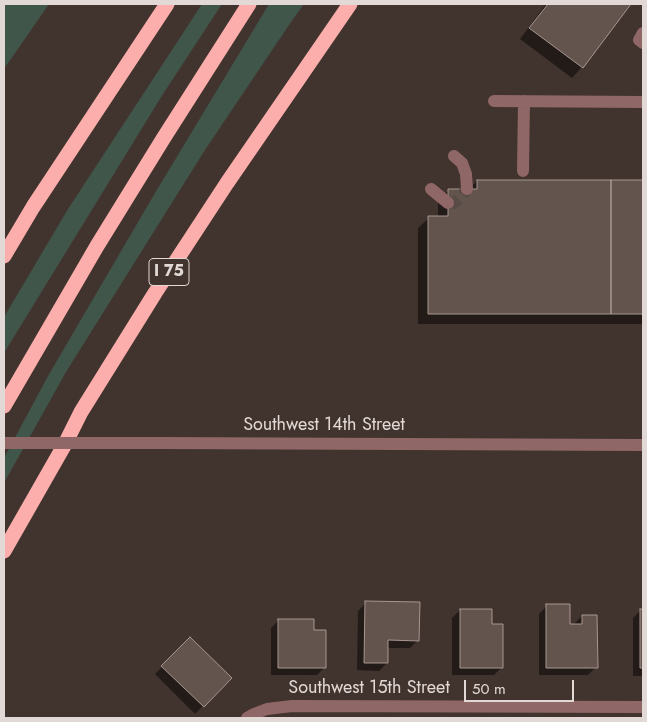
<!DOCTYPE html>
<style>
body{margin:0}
#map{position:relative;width:647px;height:722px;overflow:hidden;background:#41332d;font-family:Jost,sans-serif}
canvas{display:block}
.frame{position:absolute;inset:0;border:5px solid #e2d9d6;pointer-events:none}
.scale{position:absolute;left:464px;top:680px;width:110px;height:22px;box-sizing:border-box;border:2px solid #e2d9d6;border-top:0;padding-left:6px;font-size:15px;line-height:18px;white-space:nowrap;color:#e2d9d6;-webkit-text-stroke:4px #41332d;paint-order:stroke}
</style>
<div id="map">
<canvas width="647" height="722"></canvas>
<div class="frame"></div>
<div class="scale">50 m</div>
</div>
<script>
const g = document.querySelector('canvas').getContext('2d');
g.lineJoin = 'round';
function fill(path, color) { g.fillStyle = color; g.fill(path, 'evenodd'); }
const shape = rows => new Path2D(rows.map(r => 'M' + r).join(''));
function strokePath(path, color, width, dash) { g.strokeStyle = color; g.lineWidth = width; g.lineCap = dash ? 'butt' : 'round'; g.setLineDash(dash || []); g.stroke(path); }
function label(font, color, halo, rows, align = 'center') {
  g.font = font + ' Jost,sans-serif'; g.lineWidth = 4.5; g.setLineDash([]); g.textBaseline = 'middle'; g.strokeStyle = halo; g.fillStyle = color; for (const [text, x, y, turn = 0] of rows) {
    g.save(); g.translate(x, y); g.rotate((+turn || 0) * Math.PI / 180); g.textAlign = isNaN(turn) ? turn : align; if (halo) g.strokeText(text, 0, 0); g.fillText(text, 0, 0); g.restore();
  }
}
const green = shape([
 [4,4,49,4,4,69],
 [202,4,222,4,163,94,4,353,4,317,68,209],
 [269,4,304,4,291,22,205,150,66,372,4,483,4,458,48,376,155,193]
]);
const shadow = shape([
 [546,4,630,4,582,67,572,78,520,39],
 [477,181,643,181,643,324,418,324,418,228,429,218,438,218,438,201,449,190,468,190],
 [366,603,418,640,410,648,387,648,387,663,379,671,357,670,358,611],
 [547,606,569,625,574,624,582,616,596,667,588,675,539,675,539,614],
 [460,610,490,625,502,667,494,675,452,675,452,618],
 [641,610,643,610,643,676,633,676,633,618],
 [279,620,312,632,325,667,317,675,271,675,271,628],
 [190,639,230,678,195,714,155,674]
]);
const building = shape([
 [548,4,631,4,583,68,529,28,548,4],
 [477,180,611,180,611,314,428,314,428,216,448,216,448,189,477,189,477,180],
 [611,180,643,180,643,314,611,314,611,180],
 [365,601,420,602,419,641,388,640,388,663,364,663,365,601],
 [546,604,570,604,570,624,582,624,582,615,597,615,598,668,546,668,546,604],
 [460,609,492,609,492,624,503,624,503,668,460,668,460,609],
 [640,609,643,609,643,668,640,668,640,609],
 [278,619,314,619,314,630,326,630,326,668,278,668,278,619],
 [190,637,232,678,204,707,161,666,190,637]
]);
const minorTunnel = shape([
 [448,203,453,203,457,201,461,197,467,189]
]);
const minor = shape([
 [643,33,639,40,643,43],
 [494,101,643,102],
 [454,156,462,163,466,174,467,189],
 [523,171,524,101],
 [431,189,448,203],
 [160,443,643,445],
 [247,718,254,714,267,709,292,706,643,707]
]);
const highway = shape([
 [4,256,33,207,167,4],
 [4,406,97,246,163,139,249,4],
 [4,551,65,444,81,412,155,293,227,183,350,4]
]);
const minorBridge = shape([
 [4,443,160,443]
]);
const shields = [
 [169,272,40]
];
const shieldNames = [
 ["I 75",169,272]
];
const streetNames = [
 ["Southwest 14th Street",324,426],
 ["Southwest 15th Street",369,689]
];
fill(green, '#40564a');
fill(shadow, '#0007');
fill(building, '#63544d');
strokePath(building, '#a89790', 1);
strokePath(minorTunnel, '#594c46', 12, [12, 6]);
strokePath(minor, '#8f6766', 12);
strokePath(highway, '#fcaeac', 15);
strokePath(minorBridge, '#8f6766', 12);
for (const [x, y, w] of shields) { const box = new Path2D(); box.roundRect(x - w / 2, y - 13.5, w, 27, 4); g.fillStyle = '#41332d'; g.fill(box); strokePath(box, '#e2d9d6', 1); }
label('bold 16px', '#e2d9d6', null, shieldNames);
label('18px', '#e2d9d6', '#41332d', streetNames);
</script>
